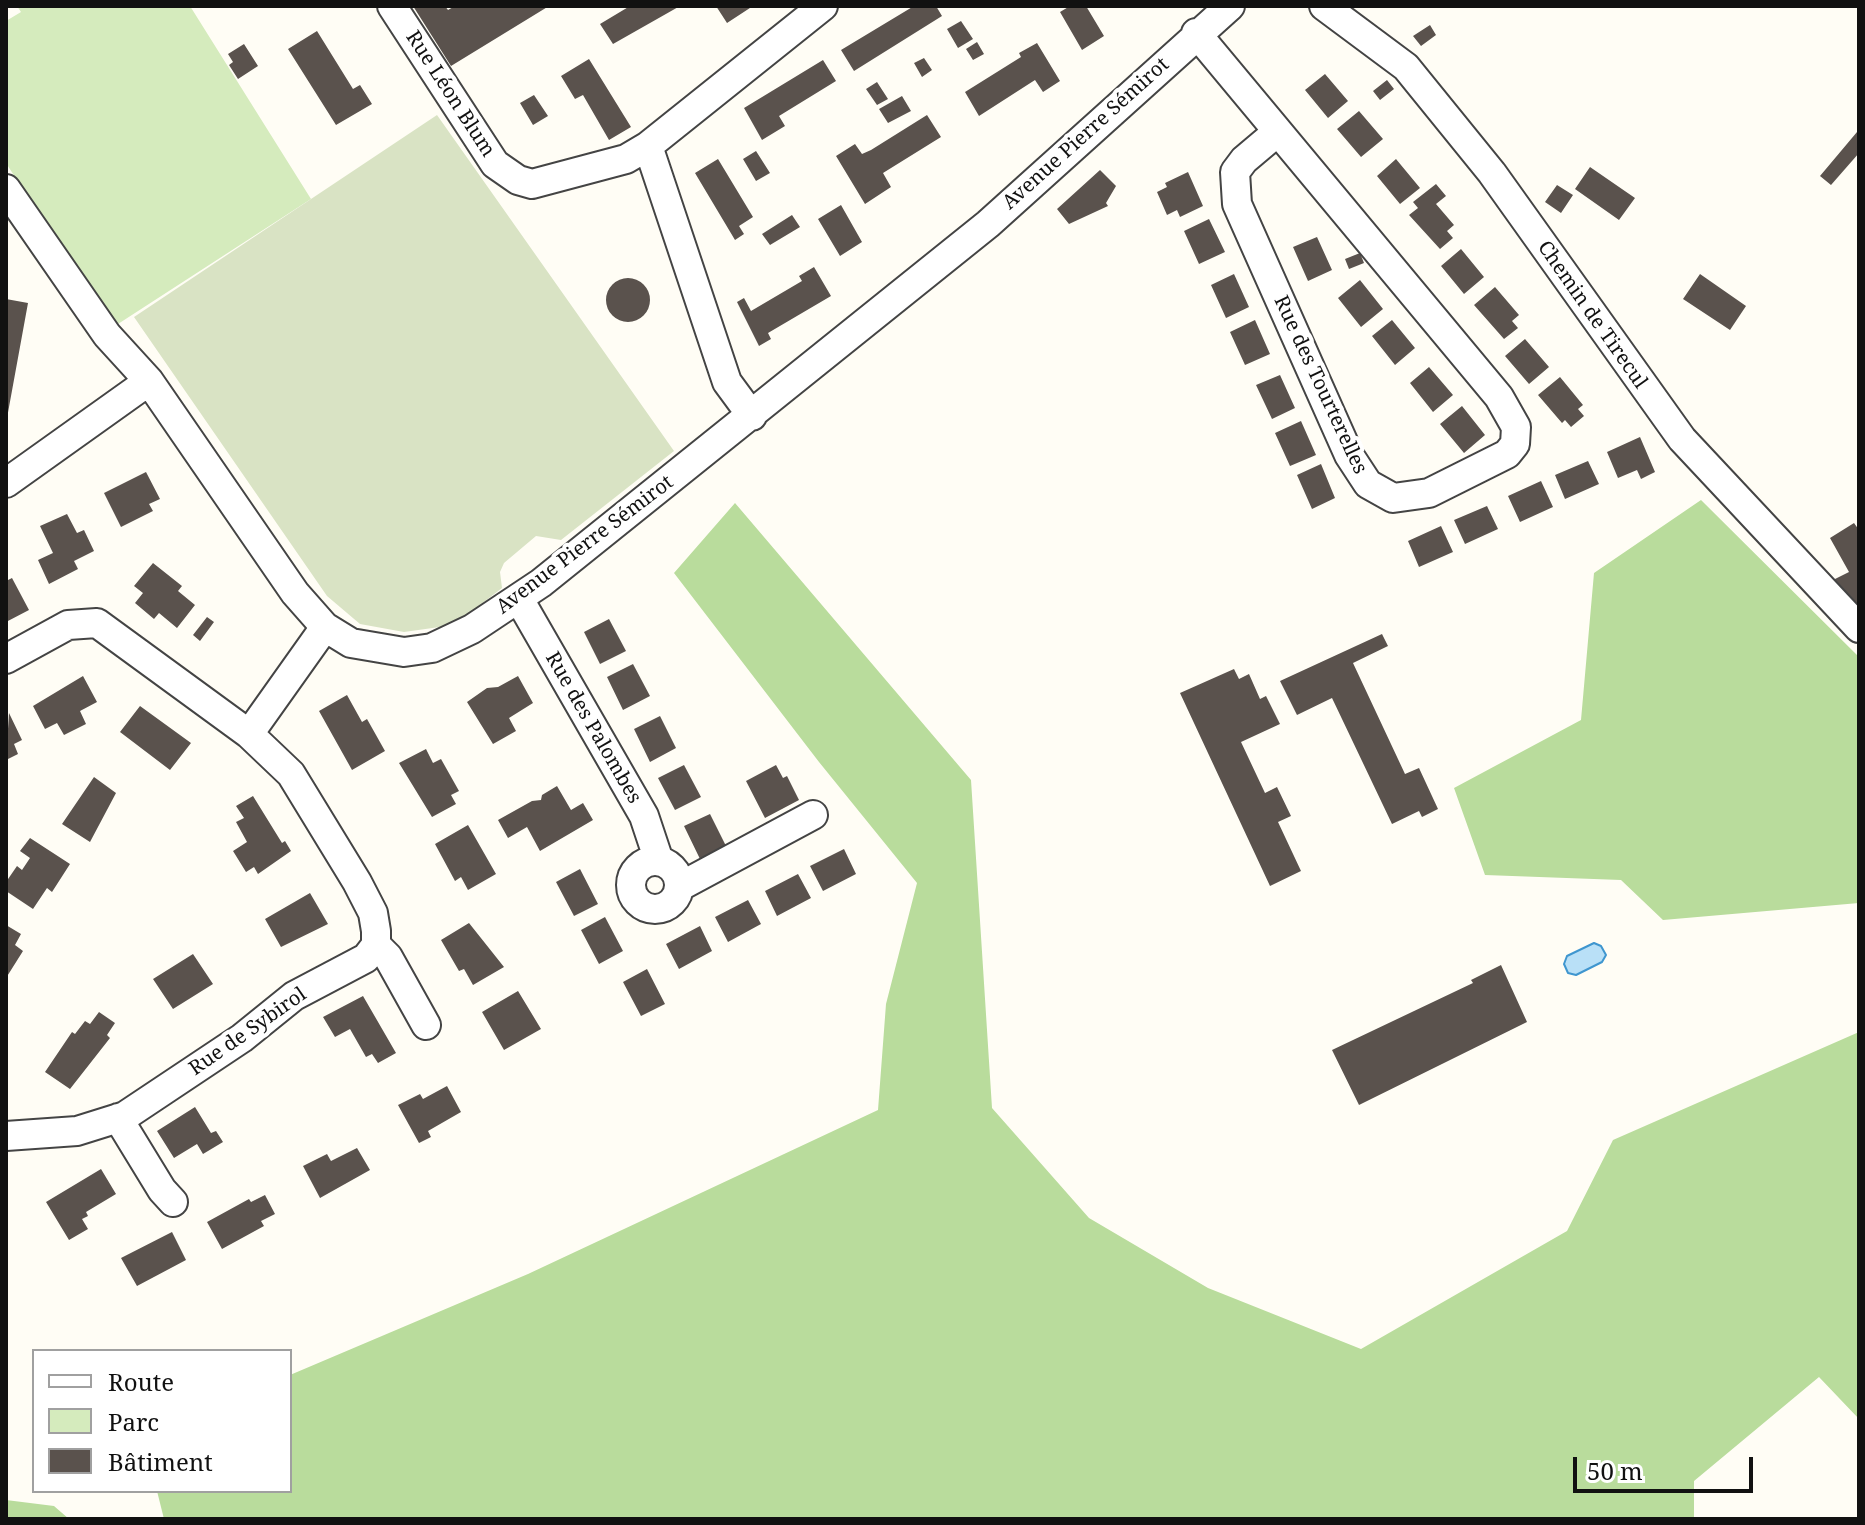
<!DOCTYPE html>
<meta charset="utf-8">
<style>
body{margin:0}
#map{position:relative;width:1865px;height:1525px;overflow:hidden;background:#fffdf5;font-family:"Noto Serif",serif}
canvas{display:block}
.frame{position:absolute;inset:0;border:8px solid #111;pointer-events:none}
.legend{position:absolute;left:32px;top:1349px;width:260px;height:144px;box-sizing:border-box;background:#fff;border:2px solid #a0a0a0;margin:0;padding:10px 14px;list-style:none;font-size:24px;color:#111}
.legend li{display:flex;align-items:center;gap:16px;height:40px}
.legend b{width:40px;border:2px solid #a0a0a0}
.scale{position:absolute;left:1573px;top:1457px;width:180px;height:36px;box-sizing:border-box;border:4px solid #111;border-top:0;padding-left:10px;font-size:24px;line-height:28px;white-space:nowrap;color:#111;-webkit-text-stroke:6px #fff;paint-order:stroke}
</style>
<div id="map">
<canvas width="1865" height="1525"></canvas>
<div class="frame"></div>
<ul class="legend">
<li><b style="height:10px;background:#fff"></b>Route</li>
<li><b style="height:22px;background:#d5ebbd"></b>Parc</li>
<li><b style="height:22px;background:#5a524d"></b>Bâtiment</li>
</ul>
<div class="scale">50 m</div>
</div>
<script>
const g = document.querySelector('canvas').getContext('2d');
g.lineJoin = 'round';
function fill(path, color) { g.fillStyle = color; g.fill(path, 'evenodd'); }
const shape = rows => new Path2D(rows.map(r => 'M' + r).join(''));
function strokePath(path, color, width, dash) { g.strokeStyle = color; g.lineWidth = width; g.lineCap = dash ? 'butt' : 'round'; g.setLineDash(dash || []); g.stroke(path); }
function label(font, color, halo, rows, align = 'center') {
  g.font = font + ' "Noto Serif",serif'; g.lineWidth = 8; g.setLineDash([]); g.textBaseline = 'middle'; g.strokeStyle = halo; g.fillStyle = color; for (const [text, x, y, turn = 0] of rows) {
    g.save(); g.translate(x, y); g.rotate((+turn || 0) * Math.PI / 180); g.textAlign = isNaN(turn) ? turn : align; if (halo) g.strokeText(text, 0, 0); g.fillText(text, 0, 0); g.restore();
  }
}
const green = shape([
 [17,6,190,6,311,199,118,324,42,219,6,163,6,21,21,12]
]);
const forest = shape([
 [1701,500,1859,657,1859,903,1663,920,1621,880,1485,875,1454,788,1581,720,1594,573],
 [735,503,971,780,992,1108,1089,1218,1208,1288,1361,1349,1567,1231,1613,1140,1859,1032,1859,1419,1819,1377,1694,1481,1694,1519,164,1519,157,1491,290,1491,290,1375,528,1274,878,1110,886,1004,917,883,819,762,674,573],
 [6,1500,54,1506,69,1519,6,1519]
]);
const cemetery = shape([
 [437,115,674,451,561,540,536,536,504,563,500,572,502,588,454,625,404,632,360,624,327,596,134,317]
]);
const water = shape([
 [1594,943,1601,946,1606,955,1602,962,1576,975,1568,973,1564,964,1567,956,1594,943]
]);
const building = shape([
 [413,6,445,6,448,10,455,6,549,6,451,66],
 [630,6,680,6,613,44,600,24],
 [716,6,753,6,727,23],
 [914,6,936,6,942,16,854,71,841,50],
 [1070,6,1086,6,1104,36,1082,50,1060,12],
 [961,21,973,39,958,48,947,29],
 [1430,25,1436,35,1421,46,1413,36],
 [317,31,353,89,360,85,372,104,336,125,288,49],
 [977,42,984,54,973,60,966,49],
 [1037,43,1060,81,1043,92,1035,80,979,116,965,92,1021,57,1019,53],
 [244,44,258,66,238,79,229,65,233,62,228,54],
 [924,58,932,70,922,77,914,63],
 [589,59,631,127,609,140,583,95,575,99,561,76],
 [823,60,836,81,779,116,785,126,762,140,744,108],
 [1325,74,1348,101,1328,118,1305,90],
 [1387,80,1394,89,1380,100,1373,91],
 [877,82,888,99,877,105,866,89],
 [534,95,548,116,533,125,520,103],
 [902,96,911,111,888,123,879,109],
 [1359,111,1383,139,1361,157,1337,129],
 [927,115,941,137,883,173,891,187,865,204,836,156,855,144,862,154,871,150],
 [1857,132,1859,153,1831,185,1820,176],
 [756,151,770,173,756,181,743,159],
 [718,159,753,217,739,226,744,234,735,240,695,173],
 [1396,159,1420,188,1400,204,1377,176],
 [1590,167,1635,198,1619,220,1575,189],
 [1100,170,1116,186,1106,203,1108,206,1069,224,1057,209],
 [1188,172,1203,206,1180,217,1177,210,1167,215,1157,192,1167,187,1165,183],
 [1436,184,1446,196,1436,204,1454,225,1447,231,1453,238,1440,249,1409,215,1418,208,1413,202],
 [1557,185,1573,195,1561,213,1545,202],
 [841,205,862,242,840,256,818,219],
 [792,215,800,227,770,245,762,234],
 [1209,219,1225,252,1199,264,1184,231],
 [1317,237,1332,270,1308,281,1293,247],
 [1461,249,1484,277,1464,294,1441,266],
 [1360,253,1364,263,1349,269,1345,259],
 [814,267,831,296,768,333,771,339,759,346,737,302,744,298,751,311,802,281,799,276],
 [1234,274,1249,307,1226,318,1211,285],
 [1700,274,1746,306,1730,330,1683,299],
 '606 300a22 22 0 1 1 44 0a22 22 0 1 1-44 0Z',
 [1360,280,1383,309,1361,327,1338,298],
 [1495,287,1519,315,1512,321,1518,328,1504,339,1474,305],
 [6,299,28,303,7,418,6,418],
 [1255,320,1270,354,1245,365,1230,332],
 [1392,320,1415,348,1395,365,1372,336],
 [1525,339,1549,367,1529,384,1505,356],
 [1429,367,1453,395,1433,412,1410,383],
 [1280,375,1295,408,1272,419,1256,385],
 [1560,377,1583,405,1578,409,1584,416,1571,427,1565,420,1562,423,1538,395],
 [1462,406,1485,435,1464,453,1440,424],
 [1301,421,1316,455,1290,466,1275,433],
 [1640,437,1655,472,1641,479,1637,470,1618,478,1607,452],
 [1588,461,1599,484,1565,499,1555,475],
 [1321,464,1335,498,1312,509,1297,475],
 [146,472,160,499,149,504,153,511,121,527,104,493],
 [1541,481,1553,507,1520,522,1508,496],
 [1487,506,1498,529,1465,544,1454,520],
 [67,514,77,533,84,530,94,551,74,561,78,569,49,584,38,560,53,553,40,526],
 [1854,523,1859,530,1859,606,1833,580,1849,572,1830,538],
 [1441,526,1453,552,1419,567,1408,541],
 [153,563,182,586,178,591,195,605,177,628,159,613,154,619,135,603,143,593,134,586],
 [12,578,29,610,6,622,6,581],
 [207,617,214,622,200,641,193,635],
 [609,619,626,651,600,664,584,632],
 [1382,634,1388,646,1353,663,1405,774,1419,768,1438,809,1422,817,1419,811,1392,824,1332,698,1297,715,1280,681],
 [633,664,650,696,623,710,607,677],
 [1234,669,1239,679,1249,674,1260,699,1266,696,1280,724,1241,742,1265,793,1277,787,1291,816,1278,822,1301,871,1270,886,1180,693],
 [83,676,97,702,80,711,86,724,64,735,57,723,45,729,33,706],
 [518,676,533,703,509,718,516,731,493,744,467,702,487,688,498,687],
 [347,695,362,722,367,719,385,751,352,770,319,711],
 [140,706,191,743,170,770,120,732],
 [9,713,22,740,14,744,18,754,6,760],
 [660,716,676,748,650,762,634,729],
 [426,749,433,763,441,759,459,791,451,795,456,804,432,817,399,763],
 [684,765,701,797,675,810,658,778],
 [776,765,783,778,787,776,799,800,765,818,746,781],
 [94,777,116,793,90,842,62,824],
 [557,786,571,810,583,803,593,820,540,851,527,827,508,838,498,820,532,801,541,800,542,795],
 [253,796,282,843,285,841,291,851,258,874,254,867,246,872,233,851,247,842,236,822,244,818,236,806],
 [710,814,726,846,700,859,684,826],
 [468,825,496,874,468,890,461,877,455,881,435,844],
 [30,838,70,864,52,892,47,888,33,909,6,891,6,882,17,866,22,870,30,858,20,851],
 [844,849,856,874,823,891,810,866],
 [580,869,598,904,574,916,556,882],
 [798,874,811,898,777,916,765,891],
 [310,893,328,924,281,947,265,919],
 [748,900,761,924,728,942,715,917],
 [605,917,623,951,599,964,581,930],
 [469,923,504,967,473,985,464,969,459,971,441,940],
 [6,925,21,934,15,945,23,951,6,978],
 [700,926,712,951,679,969,666,944],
 [193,954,213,984,173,1009,153,979],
 [1501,965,1527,1022,1359,1105,1332,1050,1473,983,1471,980],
 [647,969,665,1004,641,1016,623,982],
 [518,991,541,1029,504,1050,482,1012],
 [363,996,396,1053,378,1063,372,1054,366,1057,350,1029,335,1037,323,1017],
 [99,1012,115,1023,107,1035,110,1038,70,1089,45,1072,72,1032,75,1034,85,1021,90,1024],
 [447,1086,461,1112,428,1131,431,1137,419,1143,398,1105,420,1094,423,1099],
 [195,1107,211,1133,216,1131,223,1142,203,1154,197,1144,174,1158,157,1131],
 [357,1148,370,1170,320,1198,303,1166,327,1154,331,1161],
 [101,1169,116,1194,86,1212,88,1216,82,1219,88,1229,69,1240,46,1202],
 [265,1195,275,1214,261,1221,264,1226,222,1249,207,1222,249,1199,251,1202],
 [172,1232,186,1260,137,1286,121,1258]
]);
const minor = shape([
 [392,6,495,164,518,180,532,184,626,159,648,146,823,6],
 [1324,6,1406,67,1492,173,1682,439,1859,628],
 [1196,33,1499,397,1516,427,1515,444,1507,454,1429,493,1393,498,1368,484,1349,455,1237,204,1235,172,1244,160,1276,133],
 [648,146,727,382,752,416],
 [6,189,107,335,149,381,295,593,325,627,351,643,404,652,432,648,472,629,541,583,988,224,1230,6],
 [6,483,149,381],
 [519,599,644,816,659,861],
 [6,659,68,625,97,623,249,734,291,774,357,882,373,913,376,931,376,945,366,958,294,996,242,1038,125,1116,77,1131,6,1136],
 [249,734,325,627],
 '631 885a24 24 0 1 1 48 0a24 24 0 1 1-48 0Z',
 [679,887,813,815],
 [376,945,388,957,426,1025],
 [118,1118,162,1190,173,1202]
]);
const streetNames = [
 ["Rue Léon Blum",450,94,57],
 ["Avenue Pierre Sémirot",1086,134,-42],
 ["Chemin de Tirecul",1592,315,55],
 ["Rue des Tourterelles",1320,385,65],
 ["Avenue Pierre Sémirot",585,545,-37],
 ["Rue des Palombes",593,728,60],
 ["Rue de Sybirol",248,1032,-35]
];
fill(green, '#d5ebbd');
fill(forest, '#b9dc9c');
fill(cemetery, '#d9e3c4');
fill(water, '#b9e0f7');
strokePath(water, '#3f96cf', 2);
fill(building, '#5a524d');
strokePath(minor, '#444', 32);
strokePath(minor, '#fff', 28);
label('20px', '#111', '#fff', streetNames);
</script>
